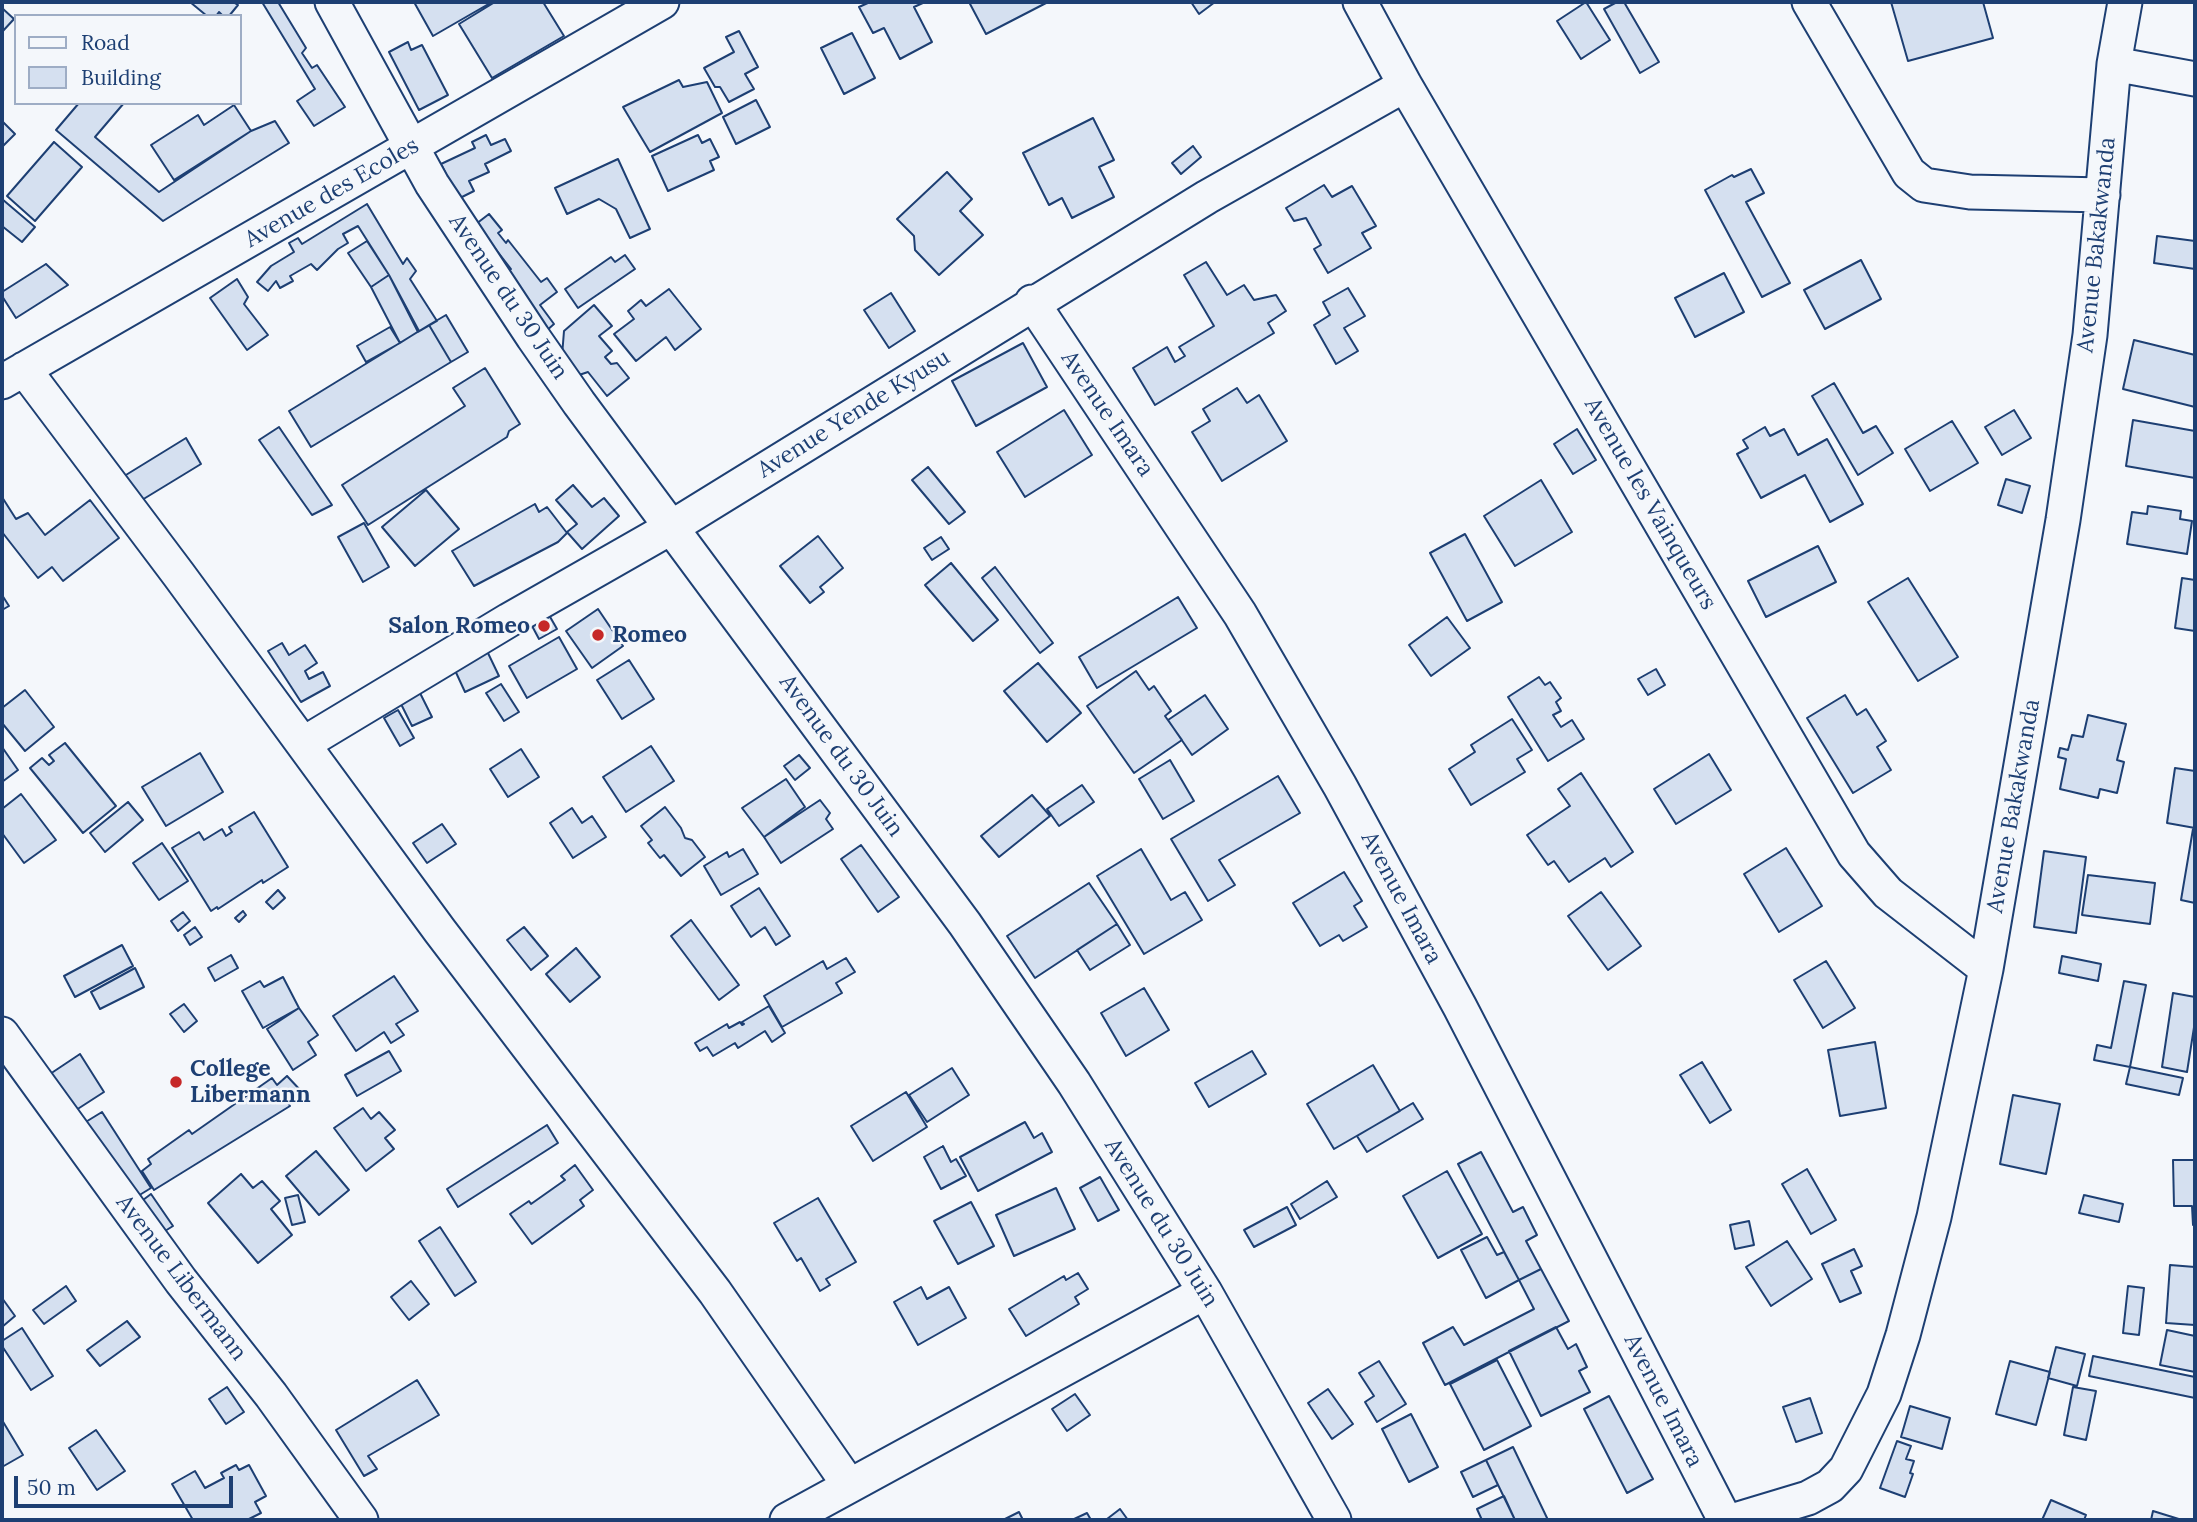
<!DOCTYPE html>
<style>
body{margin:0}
#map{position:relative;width:2197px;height:1522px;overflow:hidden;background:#f4f7fb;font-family:Lora,serif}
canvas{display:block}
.frame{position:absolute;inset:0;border:4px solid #1d3f73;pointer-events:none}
.legend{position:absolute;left:14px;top:14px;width:228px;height:91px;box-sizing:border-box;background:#f4f7fb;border:2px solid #9eadc5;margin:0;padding:9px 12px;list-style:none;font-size:21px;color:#1d3f73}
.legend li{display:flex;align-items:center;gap:14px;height:35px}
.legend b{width:35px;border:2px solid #9eadc5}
.scale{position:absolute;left:14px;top:1476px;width:219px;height:32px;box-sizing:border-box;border:4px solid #1d3f73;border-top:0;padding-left:9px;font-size:21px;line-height:24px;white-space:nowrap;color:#1d3f73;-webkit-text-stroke:5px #f4f7fb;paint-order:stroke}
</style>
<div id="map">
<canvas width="2197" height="1522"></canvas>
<div class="frame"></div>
<ul class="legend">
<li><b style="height:9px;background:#f4f7fb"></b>Road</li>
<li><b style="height:19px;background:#d5e0f0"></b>Building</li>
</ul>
<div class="scale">50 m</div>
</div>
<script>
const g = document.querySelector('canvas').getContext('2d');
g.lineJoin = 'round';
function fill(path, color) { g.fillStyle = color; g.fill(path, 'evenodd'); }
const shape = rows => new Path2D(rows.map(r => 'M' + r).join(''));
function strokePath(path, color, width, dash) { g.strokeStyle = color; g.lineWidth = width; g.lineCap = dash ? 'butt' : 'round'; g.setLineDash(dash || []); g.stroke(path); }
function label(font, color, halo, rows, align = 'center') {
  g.font = font + ' Lora,serif'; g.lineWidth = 5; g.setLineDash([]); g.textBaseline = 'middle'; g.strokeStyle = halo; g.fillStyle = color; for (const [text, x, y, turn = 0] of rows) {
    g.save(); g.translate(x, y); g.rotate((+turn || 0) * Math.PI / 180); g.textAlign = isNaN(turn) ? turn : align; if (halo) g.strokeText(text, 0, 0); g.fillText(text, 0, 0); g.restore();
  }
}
const building = shape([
 [190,2,233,2,238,5,229,16,223,16,219,12,216,16,207,16,190,2],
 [262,2,278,2,306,48,302,53,312,68,317,65,345,107,314,126,297,101,315,89,262,2],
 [414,2,492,2,433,36,414,2],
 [495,2,543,2,564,36,492,78,459,24,495,2],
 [870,2,925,2,914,7,932,42,900,59,884,28,873,33,859,7,870,2],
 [969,2,1048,2,986,34,969,2],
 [1191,2,1215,2,1199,14,1191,2],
 [1586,2,1610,40,1581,59,1557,21,1586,2],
 [1617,2,1624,2,1659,62,1640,73,1604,9,1617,2],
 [1891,2,1983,2,1993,38,1908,61,1891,2],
 [2,8,14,19,2,32,2,8],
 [739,31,758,67,745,74,754,89,729,102,720,87,715,87,704,68,734,52,726,37,739,31],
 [852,33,875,78,844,94,821,48,852,33],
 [408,42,411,50,422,45,448,95,419,110,389,52,408,42],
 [679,80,683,87,707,82,722,113,650,152,623,107,679,80],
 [756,100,770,127,736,144,723,117,756,100],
 [79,103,124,103,95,137,159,192,251,131,275,121,289,143,163,221,56,130,79,103],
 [234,105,251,131,174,180,151,145,198,115,204,125,234,105],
 [1093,118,1114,160,1099,167,1114,197,1072,218,1062,198,1049,205,1023,153,1093,118],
 [2,121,15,134,2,147,2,121],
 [486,135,491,145,505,139,511,151,485,164,489,172,469,181,474,191,458,199,441,164,475,148,472,142,486,135],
 [698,135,702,143,710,139,719,157,710,161,714,170,668,191,652,156,698,135],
 [54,142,82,167,35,221,7,196,54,142],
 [1193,146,1201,157,1181,174,1172,163,1193,146],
 [618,159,650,229,630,238,616,209,599,199,567,214,555,188,618,159],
 [1751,169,1764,193,1746,202,1790,283,1762,297,1705,190,1732,175,1734,177,1751,169],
 [947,172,972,199,960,211,983,235,939,275,915,250,914,236,897,219,947,172],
 [1324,185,1332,197,1352,186,1376,226,1362,233,1371,248,1328,273,1314,249,1321,245,1306,218,1294,221,1286,208,1324,185],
 [2,199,35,227,22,242,2,226,2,199],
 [367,204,403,264,407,258,416,271,410,279,437,321,418,332,389,275,358,226,343,234,348,243,338,249,317,270,311,264,290,276,293,281,280,288,276,281,268,291,257,282,271,266,294,252,289,243,298,238,302,244,367,204],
 [489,214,502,230,498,233,506,243,508,240,541,282,547,278,557,292,540,305,554,324,545,332,501,277,511,269,476,224,489,214],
 [2157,236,2195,241,2195,269,2154,263,2157,236],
 [367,241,389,275,371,287,348,253,367,241],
 [625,255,635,269,578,308,565,289,611,257,615,262,625,255],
 [1861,260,1881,299,1825,329,1804,290,1861,260],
 [1206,262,1227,295,1244,285,1254,300,1276,295,1286,311,1268,323,1274,333,1155,405,1133,368,1167,347,1175,362,1185,356,1179,347,1214,326,1184,275,1206,262],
 [46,264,68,285,16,318,2,296,2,292,46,264],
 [1724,273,1744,312,1695,337,1675,298,1724,273],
 [389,275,419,331,400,343,371,287,389,275],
 [237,279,248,297,244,304,268,335,247,350,210,298,237,279],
 [1348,288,1365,316,1344,328,1358,351,1336,364,1314,325,1330,315,1323,302,1348,288],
 [669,289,701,329,675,350,666,337,636,361,614,334,634,319,628,311,641,300,646,306,669,289],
 [891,293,915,331,889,348,864,310,891,293],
 [594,305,612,326,599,336,612,351,605,357,611,364,617,363,629,378,607,396,588,372,579,375,562,356,564,331,594,305],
 [446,315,468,352,451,362,429,325,446,315],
 [429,325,451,362,311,447,289,411,429,325],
 [390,327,400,343,366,362,357,346,390,327],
 [2134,340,2195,355,2195,407,2123,389,2134,340],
 [1023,343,1047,387,976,426,952,381,1023,343],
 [485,368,520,424,509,431,507,437,368,525,342,485,465,406,453,388,485,368],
 [1834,383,1863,433,1876,426,1893,453,1858,475,1812,396,1834,383],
 [1237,388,1247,403,1259,395,1287,441,1222,481,1192,432,1210,421,1203,409,1237,388],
 [1064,410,1092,455,1025,497,997,452,1064,410],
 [2014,410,2031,438,2002,455,1985,427,2014,410],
 [2133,420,2195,431,2195,478,2126,466,2133,420],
 [1952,421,1978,463,1930,491,1905,449,1952,421],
 [279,427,332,505,312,515,259,440,279,427],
 [1765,427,1770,436,1784,429,1798,455,1827,439,1863,504,1830,522,1805,475,1761,498,1737,454,1748,448,1743,440,1765,427],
 [1577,429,1596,460,1573,474,1554,444,1577,429],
 [186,438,201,464,137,503,121,478,186,438],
 [928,467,965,512,949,524,912,480,928,467],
 [2006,479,2030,486,2022,513,1998,505,2006,479],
 [1541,480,1572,532,1515,566,1484,516,1541,480],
 [573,485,592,507,604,498,619,516,582,549,567,532,577,524,556,500,573,485],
 [426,490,459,529,415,566,382,527,426,490],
 [2,497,16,519,28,513,45,535,90,500,119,538,63,581,52,567,38,578,2,532,2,497],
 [535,504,539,512,547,507,567,533,558,542,474,586,452,551,535,504],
 [2148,506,2181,511,2180,519,2192,521,2187,554,2127,544,2132,512,2147,514,2148,506],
 [364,523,389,567,363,582,338,537,364,523],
 [1465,534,1502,602,1467,621,1430,553,1465,534],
 [818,536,843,568,820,587,824,592,810,603,780,566,818,536],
 [941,537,949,549,932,560,924,548,941,537],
 [1818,546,1836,582,1766,617,1748,581,1818,546],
 [951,563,998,620,973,641,925,585,951,563],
 [995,567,1053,643,1040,653,982,578,995,567],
 [1908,578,1958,657,1918,681,1868,602,1908,578],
 [2182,578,2195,580,2195,631,2175,628,2182,578],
 [2,595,9,606,2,610,2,595],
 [1178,597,1197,628,1097,688,1079,657,1178,597],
 [598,609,623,646,592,668,566,631,598,609],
 [549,615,557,629,539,639,531,624,549,615],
 [1447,617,1470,648,1431,676,1409,645,1447,617],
 [559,637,577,669,527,698,509,666,559,637],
 [282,643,289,655,305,645,317,663,305,671,309,679,323,672,330,686,301,702,268,651,282,643],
 [487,651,499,676,465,692,453,666,487,651],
 [629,660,654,699,622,719,597,680,629,660],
 [1038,663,1081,713,1047,742,1004,691,1038,663],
 [1656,669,1665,685,1648,695,1638,679,1656,669],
 [1136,671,1149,690,1154,686,1171,711,1165,716,1182,740,1134,773,1087,706,1136,671],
 [1539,677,1545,685,1550,682,1561,698,1556,702,1561,711,1553,715,1561,727,1572,720,1584,739,1548,761,1508,697,1539,677],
 [501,684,519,712,504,721,486,693,501,684],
 [25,690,54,727,25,751,2,723,2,708,25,690],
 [419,691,432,717,412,726,399,700,419,691],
 [1205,695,1228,729,1192,755,1168,720,1205,695],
 [1845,695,1857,715,1866,709,1886,741,1877,747,1891,770,1853,793,1807,718,1845,695],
 [398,710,414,738,400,746,384,718,398,710],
 [2088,715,2126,724,2117,760,2124,762,2117,793,2100,789,2098,798,2060,789,2066,759,2058,757,2060,748,2068,750,2072,735,2083,737,2088,715],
 [1512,719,1532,750,1517,759,1525,772,1471,805,1449,769,1475,752,1471,745,1512,719],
 [65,743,116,806,83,833,30,768,42,758,49,765,54,761,49,755,65,743],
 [651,746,674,781,626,812,603,777,651,746],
 [2,747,18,770,2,782,2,747],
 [521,749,539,777,508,797,490,769,521,749],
 [200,753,223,792,166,826,142,787,200,753],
 [1709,754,1731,790,1676,824,1654,789,1709,754],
 [799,755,810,768,795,780,784,766,799,755],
 [1170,760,1194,801,1163,819,1139,779,1170,760],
 [2175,768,2195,771,2195,828,2167,823,2175,768],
 [1581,773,1633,852,1611,867,1605,858,1569,882,1554,861,1548,865,1527,835,1570,806,1558,789,1581,773],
 [1278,776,1300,813,1219,860,1235,885,1208,901,1171,839,1278,776],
 [786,779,805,807,764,837,742,808,786,779],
 [1082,785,1094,802,1059,826,1047,809,1082,785],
 [21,794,56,840,24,863,2,833,2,809,21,794],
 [1032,795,1050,816,999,857,981,836,1032,795],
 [820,800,830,813,826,819,833,829,781,863,764,837,820,800],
 [128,802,143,820,105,852,90,833,128,802],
 [665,807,681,828,685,838,692,840,705,857,681,876,664,855,660,858,648,843,652,840,641,826,665,807],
 [572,808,582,823,592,816,606,837,573,858,550,823,572,808],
 [254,812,288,867,263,883,262,880,218,909,217,907,211,911,172,848,199,832,204,840,222,829,226,836,232,832,229,827,254,812],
 [442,824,456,844,427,863,413,843,442,824],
 [2193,829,2195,830,2195,903,2181,900,2193,829],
 [162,843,188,881,159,900,133,863,162,843],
 [861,845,899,897,878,912,841,859,861,845],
 [1786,848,1822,906,1779,932,1744,874,1786,848],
 [743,849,758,874,721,895,704,866,727,852,729,857,743,849],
 [1141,849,1171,900,1185,892,1202,920,1144,954,1097,876,1141,849],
 [2044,851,2086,857,2076,933,2034,927,2044,851],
 [1344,872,1362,901,1354,906,1367,927,1343,941,1339,935,1320,946,1293,903,1344,872],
 [2088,875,2155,883,2150,924,2082,915,2088,875],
 [1089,883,1117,924,1035,978,1007,936,1089,883],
 [759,888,790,936,776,945,765,927,751,937,731,906,759,888],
 [278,890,285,898,273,909,266,902,278,890],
 [1601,892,1641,946,1608,970,1568,916,1601,892],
 [243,911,246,915,239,922,235,918,243,911],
 [183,912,190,921,178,931,171,921,183,912],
 [691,920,739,985,719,1000,671,936,691,920],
 [1117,924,1130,945,1090,970,1077,950,1117,924],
 [195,927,202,937,190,945,184,935,195,927],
 [524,927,548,956,531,970,507,940,524,927],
 [122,945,133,966,75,997,64,976,122,945],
 [576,948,600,977,570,1002,546,974,576,948],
 [231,955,238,968,215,981,208,968,231,955],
 [2062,956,2101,964,2098,981,2059,973,2062,956],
 [846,958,855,972,836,983,842,993,782,1027,764,996,823,961,827,969,846,958],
 [1826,961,1855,1008,1823,1028,1794,980,1826,961],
 [135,968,144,987,100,1009,91,992,135,968],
 [394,976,418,1011,396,1024,404,1035,391,1043,384,1032,356,1051,333,1016,394,976],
 [283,977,299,1008,263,1028,242,991,260,981,264,987,283,977],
 [2124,981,2146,985,2130,1067,2094,1060,2097,1045,2111,1048,2124,981],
 [1144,988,1169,1030,1126,1056,1101,1013,1144,988],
 [2173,993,2195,997,2195,1021,2187,1072,2162,1067,2173,993],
 [184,1004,197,1021,184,1032,170,1014,184,1004],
 [769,1006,785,1033,772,1042,765,1031,738,1048,735,1043,713,1056,707,1047,700,1051,695,1043,727,1024,729,1028,740,1022,742,1025,744,1024,742,1022,769,1006],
 [299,1008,318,1035,308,1042,316,1055,293,1070,267,1029,299,1008],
 [1875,1042,1886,1108,1840,1116,1828,1050,1875,1042],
 [389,1051,401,1071,357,1096,345,1075,389,1051],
 [1252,1051,1266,1074,1209,1107,1195,1083,1252,1051],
 [80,1054,104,1092,73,1112,50,1074,80,1054],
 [1702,1062,1731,1110,1710,1123,1680,1075,1702,1062],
 [1373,1065,1400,1111,1334,1149,1307,1104,1373,1065],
 [2130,1067,2183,1078,2179,1095,2126,1084,2130,1067],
 [952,1068,969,1095,927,1122,909,1095,952,1068],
 [287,1076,302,1092,288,1103,290,1106,154,1190,142,1171,151,1164,148,1159,189,1130,192,1134,272,1078,277,1085,287,1076],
 [906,1092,927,1127,873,1161,851,1126,906,1092],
 [2013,1095,2060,1104,2046,1174,2000,1164,2013,1095],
 [1413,1103,1423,1119,1367,1152,1357,1136,1413,1103],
 [363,1108,371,1119,379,1112,395,1130,385,1138,394,1149,366,1171,334,1128,363,1108],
 [102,1112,151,1188,133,1199,84,1123,102,1112],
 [1025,1122,1034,1138,1042,1133,1052,1152,978,1191,960,1157,1025,1122],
 [547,1125,558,1143,458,1207,447,1189,547,1125],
 [943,1146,951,1162,956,1159,966,1176,941,1189,924,1157,943,1146],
 [316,1151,349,1190,319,1215,286,1176,316,1151],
 [1481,1152,1513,1212,1523,1207,1537,1235,1526,1241,1541,1269,1519,1280,1458,1164,1481,1152],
 [2173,1160,2195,1160,2195,1225,2193,1225,2192,1206,2174,1206,2173,1160],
 [575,1165,593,1190,580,1200,584,1206,532,1244,510,1214,529,1201,531,1204,565,1180,561,1176,575,1165],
 [1807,1169,1836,1220,1811,1234,1782,1184,1807,1169],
 [1447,1171,1482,1234,1438,1258,1403,1196,1447,1171],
 [241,1174,253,1188,262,1181,280,1201,271,1209,292,1235,258,1263,208,1203,241,1174],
 [1100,1177,1119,1210,1098,1221,1080,1188,1100,1177],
 [1327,1181,1337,1197,1300,1219,1291,1204,1327,1181],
 [1056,1188,1075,1229,1014,1256,996,1215,1056,1188],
 [151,1194,173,1226,157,1236,135,1206,151,1194],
 [298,1195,305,1222,292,1225,285,1198,298,1195],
 [2084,1195,2123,1204,2119,1222,2079,1213,2084,1195],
 [818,1198,856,1262,826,1279,830,1285,820,1291,801,1258,797,1261,774,1223,818,1198],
 [971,1202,994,1246,958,1264,934,1221,971,1202],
 [1287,1207,1296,1225,1254,1247,1244,1230,1287,1207],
 [1749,1221,1754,1245,1735,1249,1730,1225,1749,1221],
 [440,1227,476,1282,455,1296,419,1241,440,1227],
 [1487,1237,1497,1255,1504,1252,1519,1280,1486,1298,1461,1250,1487,1237],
 [1787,1241,1812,1279,1771,1306,1746,1267,1787,1241],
 [1854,1249,1862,1266,1851,1271,1861,1293,1840,1302,1822,1264,1854,1249],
 [2170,1265,2195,1267,2195,1325,2166,1323,2170,1265],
 [1541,1269,1569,1321,1445,1385,1423,1343,1453,1327,1464,1345,1534,1309,1519,1280,1541,1269],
 [1078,1273,1088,1289,1075,1297,1079,1304,1026,1336,1009,1309,1064,1276,1066,1280,1078,1273],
 [411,1281,429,1304,409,1320,391,1297,411,1281],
 [66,1286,76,1301,44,1324,33,1310,66,1286],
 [2128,1286,2144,1288,2139,1335,2123,1333,2128,1286],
 [921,1287,927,1299,949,1287,966,1318,918,1345,894,1302,921,1287],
 [2,1298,15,1316,2,1327,2,1298],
 [127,1321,140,1337,100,1366,87,1350,127,1321],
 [1556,1327,1568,1349,1576,1344,1587,1367,1579,1371,1590,1392,1541,1416,1509,1351,1556,1327],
 [22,1328,53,1376,31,1390,2,1346,2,1341,22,1328],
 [2167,1330,2195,1336,2195,1372,2160,1365,2167,1330],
 [2056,1347,2085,1354,2077,1386,2048,1378,2056,1347],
 [2093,1356,2195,1377,2195,1398,2089,1376,2093,1356],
 [1497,1360,1531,1426,1484,1450,1450,1384,1497,1360],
 [1379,1361,1406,1404,1377,1422,1365,1402,1374,1396,1359,1373,1379,1361],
 [2010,1361,2050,1372,2036,1425,1996,1414,2010,1361],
 [417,1380,439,1415,368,1456,377,1469,364,1476,336,1430,417,1380],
 [227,1387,244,1412,226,1424,209,1399,227,1387],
 [2073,1387,2096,1391,2086,1440,2064,1435,2073,1387],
 [1328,1389,1353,1424,1332,1439,1308,1403,1328,1389],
 [1075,1394,1090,1415,1067,1431,1052,1409,1075,1394],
 [1609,1396,1653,1479,1627,1493,1584,1409,1609,1396],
 [1810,1398,1822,1433,1796,1442,1783,1407,1810,1398],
 [1910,1406,1950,1418,1942,1449,1901,1437,1910,1406],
 [1411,1414,1438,1467,1409,1482,1382,1429,1411,1414],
 [2,1420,23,1455,2,1467,2,1420],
 [96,1430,125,1471,97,1490,69,1448,96,1430],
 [1897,1441,1911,1446,1906,1459,1914,1461,1910,1473,1913,1474,1905,1497,1880,1488,1897,1441],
 [1513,1447,1548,1520,1515,1520,1486,1460,1513,1447],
 [1486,1460,1498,1485,1473,1497,1461,1472,1486,1460],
 [236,1465,239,1470,249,1465,266,1496,255,1502,261,1513,247,1520,193,1520,172,1484,195,1471,205,1488,224,1478,221,1473,236,1465],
 [1504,1496,1515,1520,1482,1520,1477,1509,1504,1496],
 [2051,1500,2086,1515,2084,1520,2042,1520,2051,1500],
 [1120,1509,1128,1520,1108,1520,1107,1519,1120,1509],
 [2153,1511,2182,1520,2151,1520,2153,1511],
 [1019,1512,1023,1520,1003,1520,1019,1512],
 [1087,1513,1091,1520,1072,1520,1087,1513]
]);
const minor = shape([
 [332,2,432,184,533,337,579,403,965,924,1074,1083,1205,1292,1334,1520],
 [1360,2,1405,85,1854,854,1888,893,1986,969],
 [1809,2,1909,173,1924,185,1970,192,2103,195],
 [2114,64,2195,79],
 [1032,302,1240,614,1340,786,1460,1007,1725,1520],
 [24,369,179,575,440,931,715,1292,849,1485],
 [2,382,662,2],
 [303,744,509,620,672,527,1207,197,1405,85],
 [2,1034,181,1281,271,1395,361,1520],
 [787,1520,1205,1292],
 [1735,1520,1808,1498,1830,1486,1846,1469,1884,1394,1903,1335,1934,1217,1986,969,2063,520,2090,335,2114,64,2125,2]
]);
const markers = [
 [544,626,7,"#c62828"],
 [598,635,7,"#c62828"],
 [176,1082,7,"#c62828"]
];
const streetNames = [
 ["Avenue des Ecoles",332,193,-30],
 ["Avenue Bakakwanda",2097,245,-84],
 ["Avenue du 30 Juin",508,297,56],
 ["Avenue Yende Kyusu",854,414,-32],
 ["Avenue Imara",1107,414,56],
 ["Avenue les Vainqueurs",1650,504,60],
 ["Avenue du 30 Juin",841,756,54],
 ["Avenue Bakakwanda",2014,806,-80],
 ["Avenue Imara",1401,898,62],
 ["Avenue du 30 Juin",1161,1223,58],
 ["Avenue Libermann",181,1278,53],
 ["Avenue Imara",1663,1401,63]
];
const poiNames = [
 ["Salon Romeo",530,626,"right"],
 ["Romeo",612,635],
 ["College",190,1069],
 ["Libermann",190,1095]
];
fill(building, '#d5e0f0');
strokePath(building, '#1d3f73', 2);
strokePath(minor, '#1d3f73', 37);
strokePath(minor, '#f4f7fb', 33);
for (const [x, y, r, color] of markers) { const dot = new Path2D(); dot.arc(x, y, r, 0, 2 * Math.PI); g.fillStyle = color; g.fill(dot); strokePath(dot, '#f4f7fb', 2.5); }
label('23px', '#1d3f73', '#f4f7fb', streetNames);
label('bold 23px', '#1d3f73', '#f4f7fb', poiNames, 'left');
</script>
